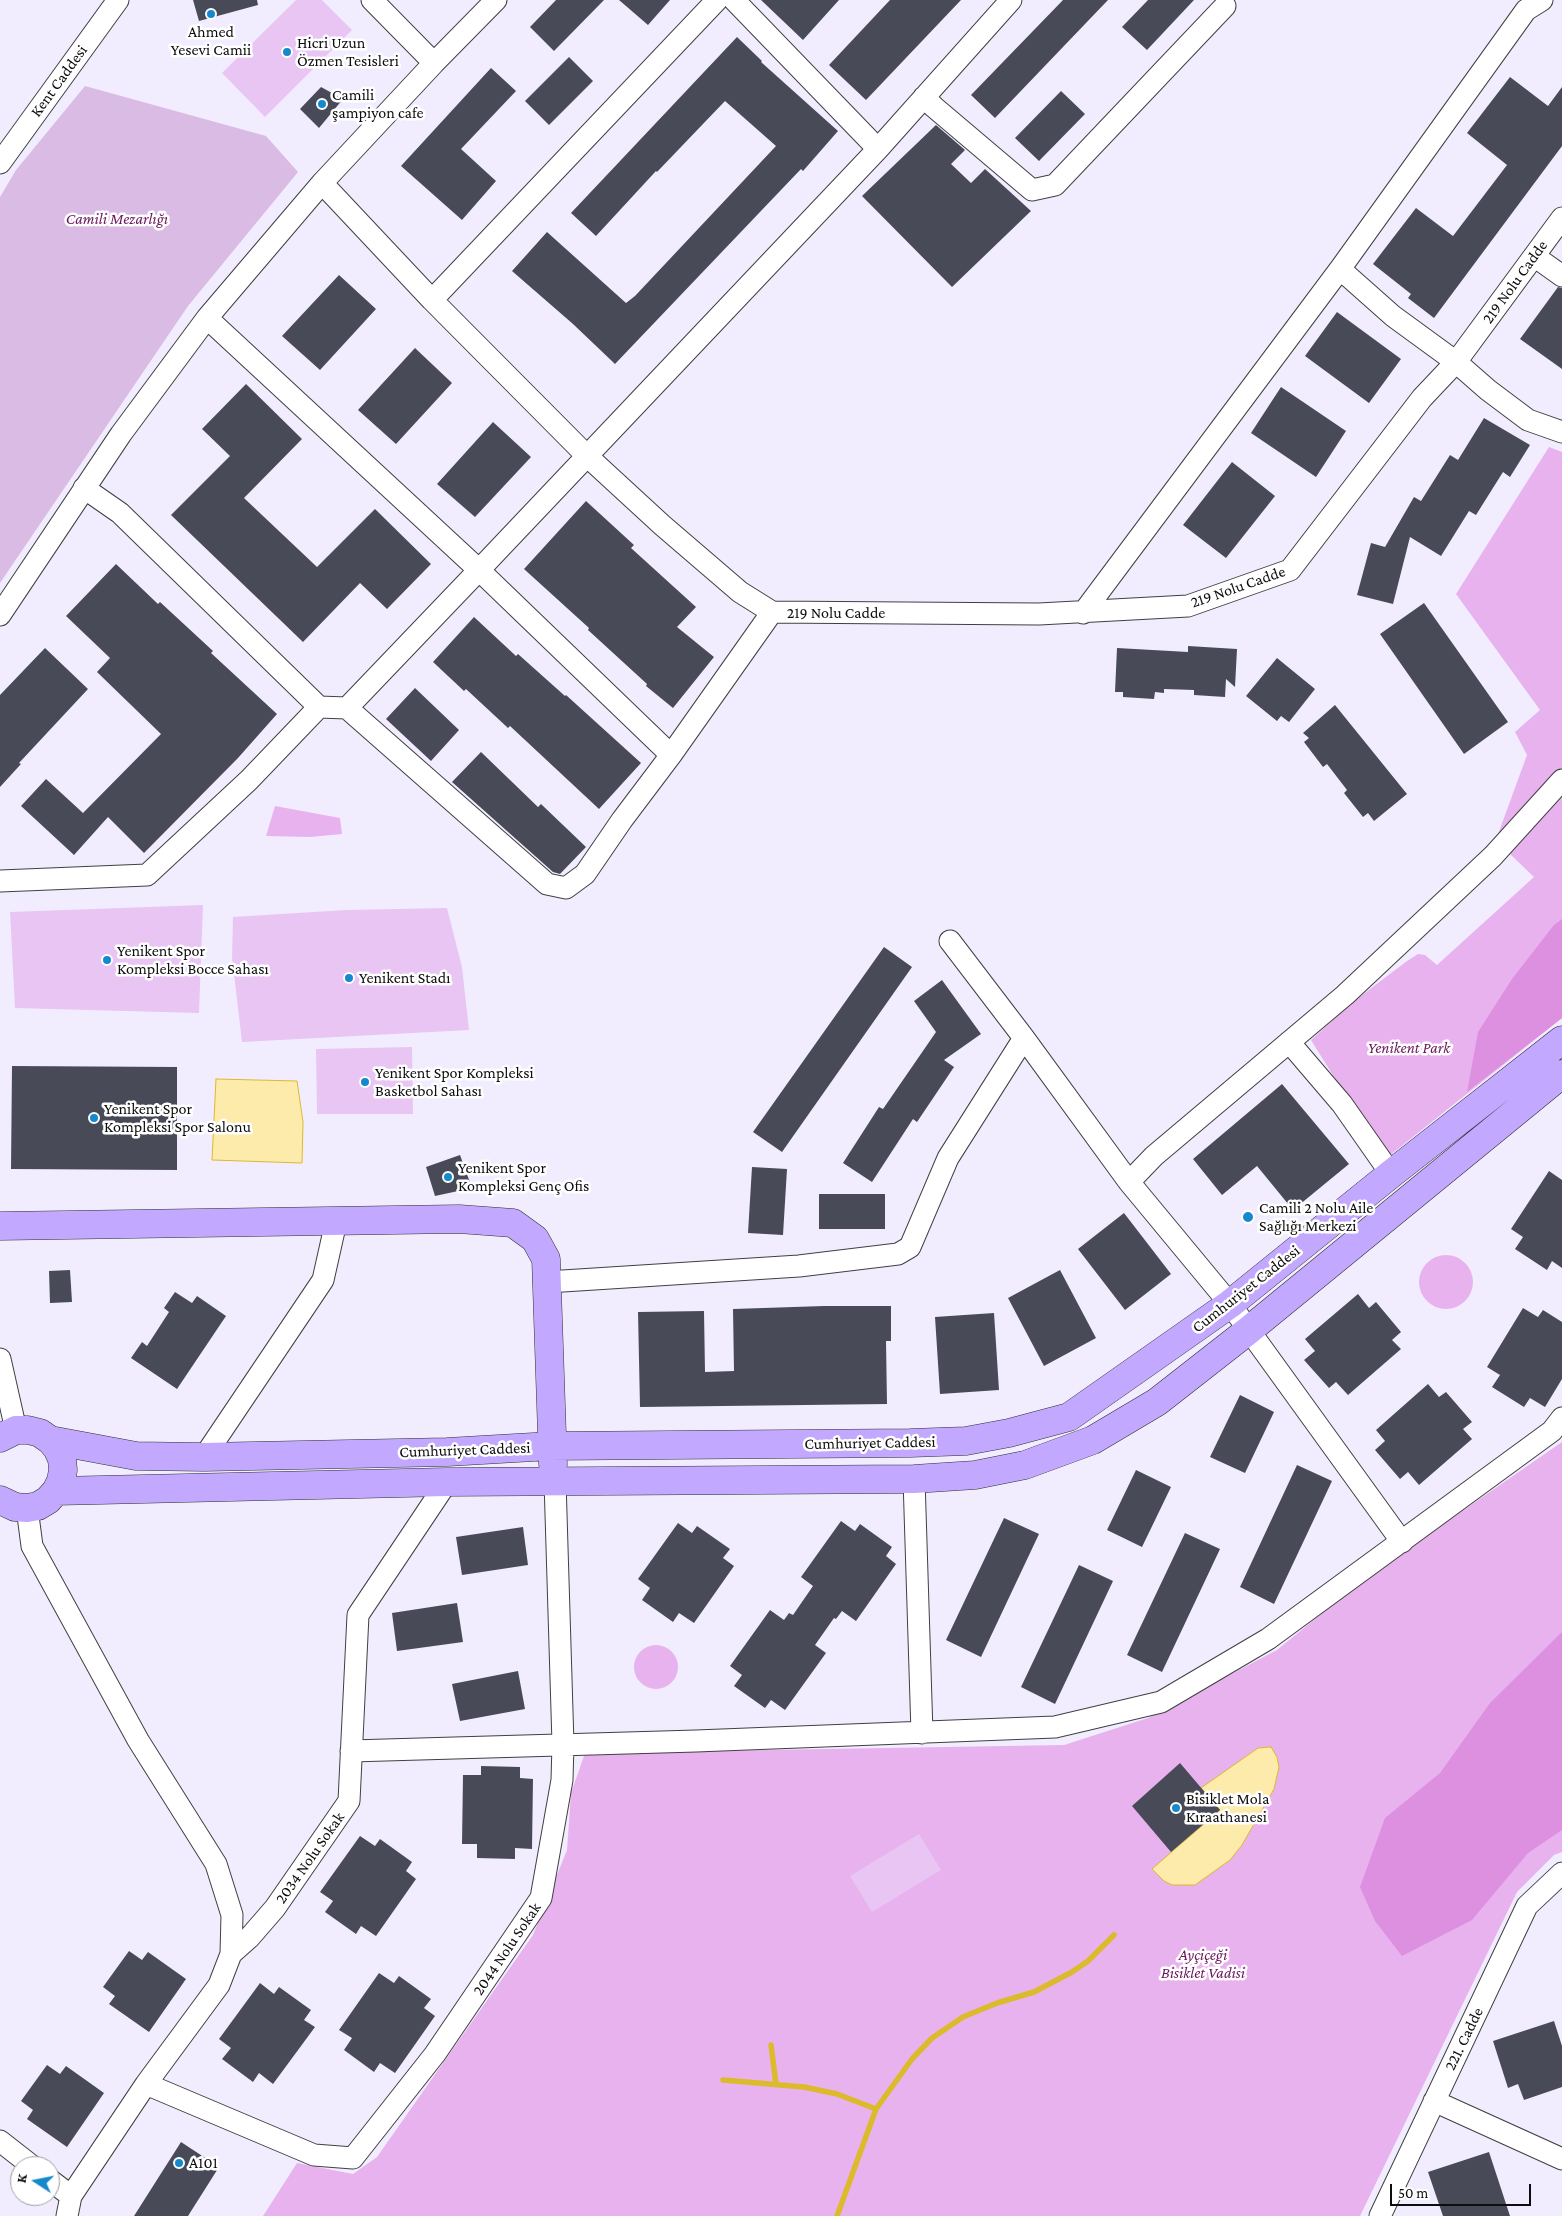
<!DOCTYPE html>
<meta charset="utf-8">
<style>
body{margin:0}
#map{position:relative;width:1562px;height:2216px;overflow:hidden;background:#f1edff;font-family:"Crimson Pro",serif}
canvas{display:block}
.north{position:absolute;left:10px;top:2156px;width:50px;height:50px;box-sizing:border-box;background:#fff;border:1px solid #9e9e9e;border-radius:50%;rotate:281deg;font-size:14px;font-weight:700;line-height:20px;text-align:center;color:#0d0d0d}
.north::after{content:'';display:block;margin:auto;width:18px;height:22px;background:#1689cc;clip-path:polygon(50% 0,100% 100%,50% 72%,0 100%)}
.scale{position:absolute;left:1390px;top:2184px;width:141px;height:22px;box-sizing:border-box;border:2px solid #0d0d0d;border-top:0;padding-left:6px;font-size:15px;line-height:18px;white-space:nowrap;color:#0d0d0d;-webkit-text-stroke:4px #fff;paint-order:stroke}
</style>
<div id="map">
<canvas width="1562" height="2216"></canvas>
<div class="north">K</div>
<div class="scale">50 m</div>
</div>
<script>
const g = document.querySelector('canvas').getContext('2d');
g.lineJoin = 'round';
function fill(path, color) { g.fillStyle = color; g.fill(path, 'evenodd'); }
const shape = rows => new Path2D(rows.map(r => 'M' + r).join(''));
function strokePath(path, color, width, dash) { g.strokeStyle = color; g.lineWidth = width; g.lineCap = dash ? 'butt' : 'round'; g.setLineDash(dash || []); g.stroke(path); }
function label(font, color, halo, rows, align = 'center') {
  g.font = font + ' "Crimson Pro",serif'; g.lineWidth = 5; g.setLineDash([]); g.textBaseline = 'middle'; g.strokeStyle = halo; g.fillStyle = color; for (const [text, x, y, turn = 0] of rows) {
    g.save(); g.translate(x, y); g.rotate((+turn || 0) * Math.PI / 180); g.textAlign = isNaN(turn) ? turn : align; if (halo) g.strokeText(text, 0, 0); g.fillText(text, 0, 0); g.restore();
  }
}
const green = shape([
 [1549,447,1562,452,1562,1018,1389,1156,1355,1111,1311,1040,1353,1002,1407,961,1418,954,1425,955,1437,965,1534,877,1511,855,1497,837,1527,755,1515,732,1540,710,1456,594],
 [275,806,340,818,342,834,310,837,266,836],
 '1419 1282a27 27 0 1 1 54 0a27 27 0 1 1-54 0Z',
 [1562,1442,1562,1852,1554,1855,1517,1892,1360,2216,263,2216,297,2163,353,2174,377,2157,533,1935,567,1850,571,1793,585,1753,1064,1745,1148,1718,1277,1650,1364,1579],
 '634 1667a22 22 0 1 1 44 0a22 22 0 1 1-44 0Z'
]);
const forest = shape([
 [1562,919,1562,1018,1467,1092,1478,1032,1512,979,1554,925],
 [1562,1632,1562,1830,1528,1853,1472,1920,1402,1956,1375,1921,1360,1887,1385,1818,1440,1773,1490,1703]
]);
const cemetery = shape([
 [85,86,266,136,298,172,188,306,0,583,0,197,16,170]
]);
const pitch = shape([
 [296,0,322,0,352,30,265,117,222,73],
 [203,905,199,1013,15,1008,10,912],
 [447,908,462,967,469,1030,242,1042,232,957,233,917,346,910],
 [412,1047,413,1114,317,1114,316,1049],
 [919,1834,941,1870,872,1912,850,1876]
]);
const water = shape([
 [216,1079,297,1081,303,1122,302,1163,212,1160,216,1079],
 [1271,1747,1277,1757,1279,1767,1274,1789,1242,1845,1230,1860,1195,1885,1172,1885,1164,1881,1152,1869,1220,1810,1201,1788,1258,1748,1271,1747]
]);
const stream = shape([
 [771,2045,776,2084],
 [723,2080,804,2087,837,2094,876,2109],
 [837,2216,876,2109,912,2059,932,2038,963,2017,997,2003,1034,1992,1072,1972,1088,1961,1114,1935]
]);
const building = shape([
 [193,0,257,0,258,5,199,21],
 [556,0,604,0,554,51,530,27],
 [619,0,670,0,648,25],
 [761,0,839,0,803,40],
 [890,0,961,0,866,100,829,65],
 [1063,0,1108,0,995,118,971,95],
 [1148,0,1194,0,1147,50,1122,27],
 [737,37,762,61,761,62,838,131,803,171,801,169,615,364,573,324,512,271,547,232,626,303,635,296,776,146,725,101,657,172,656,171,596,236,571,213],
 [569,57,593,81,549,125,525,101],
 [491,68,516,91,461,149,496,181,462,220,401,166],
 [1510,77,1548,106,1562,87,1562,146,1434,318,1408,298,1411,294,1373,264,1416,208,1453,236,1507,165,1467,133],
 [321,87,343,99,319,128,300,109],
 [1061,91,1085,114,1039,161,1015,138],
 [936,125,965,150,951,164,971,183,985,169,1031,211,952,287,862,196],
 [339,275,376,309,320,370,282,336],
 [1558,287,1562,288,1562,369,1520,339],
 [1337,312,1401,359,1369,403,1305,356],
 [415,348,452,383,396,444,358,410],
 [246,384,302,439,244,498,317,567,375,509,431,564,387,609,360,583,303,642,171,515,230,456,202,429],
 [1281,387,1346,431,1316,477,1251,433],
 [1484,418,1530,445,1510,477,1503,472,1476,515,1469,511,1441,556,1410,537,1393,604,1357,595,1371,543,1385,547,1414,497,1421,501,1450,455,1458,460],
 [493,422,531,457,475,517,437,484],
 [1232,462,1275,496,1226,558,1183,525],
 [586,501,634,545,631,548,696,607,677,627,714,657,673,708,646,686,647,684,588,630,589,628,524,569],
 [116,564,158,604,160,602,213,651,211,653,277,714,238,758,144,853,108,817,74,855,21,806,46,779,83,813,161,734,97,672,110,658,66,616],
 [1424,603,1508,722,1464,754,1380,634],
 [474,617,516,656,518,654,565,696,566,695,641,763,599,809,510,726,508,728,466,689,464,691,433,662],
 [1188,646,1237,649,1235,687,1226,679,1225,697,1194,695,1194,690,1164,689,1164,693,1155,692,1154,699,1123,697,1123,692,1115,692,1117,648,1188,652],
 [45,648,88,689,19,763,21,764,0,787,0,695],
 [1277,658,1315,689,1289,722,1281,716,1277,721,1246,696],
 [415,688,459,730,431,761,386,719],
 [1335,705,1407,794,1374,821,1368,813,1363,817,1344,793,1347,790,1327,764,1323,767,1304,742,1309,738,1303,733],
 [481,752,538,807,541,804,586,847,560,874,553,872,452,782],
 [884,947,912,967,782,1152,753,1132],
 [942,980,981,1034,944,1060,954,1067,917,1122,913,1119,872,1182,843,1163,879,1107,883,1109,936,1032,914,1001],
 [12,1066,177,1067,177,1170,11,1169],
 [1282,1084,1349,1164,1293,1210,1257,1166,1222,1195,1193,1159],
 [460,1155,472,1188,435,1196,426,1167],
 [752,1167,787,1169,783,1235,748,1233],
 [1549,1171,1562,1180,1562,1268,1552,1261,1547,1270,1515,1249,1523,1237,1511,1229],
 [819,1194,885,1194,885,1229,819,1229],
 [1124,1213,1171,1274,1125,1310,1078,1249],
 [70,1270,72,1302,50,1303,49,1271],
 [1060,1270,1096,1338,1044,1366,1008,1298],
 [175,1292,192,1303,197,1296,226,1316,177,1389,131,1358,142,1342,147,1346,169,1312,164,1308],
 [1358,1294,1369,1308,1376,1302,1401,1332,1392,1340,1401,1349,1348,1395,1336,1382,1329,1388,1304,1360,1315,1351,1305,1339],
 [824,1306,891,1306,891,1341,886,1341,887,1404,640,1407,638,1312,704,1311,705,1372,734,1371,733,1309],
 [1523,1308,1538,1317,1543,1310,1562,1322,1562,1379,1545,1407,1530,1398,1524,1407,1492,1387,1500,1375,1487,1367],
 [994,1313,999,1390,940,1394,935,1317],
 [1428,1384,1439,1397,1446,1392,1472,1422,1463,1429,1472,1439,1419,1485,1408,1472,1400,1479,1375,1450,1385,1441,1376,1430],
 [1240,1395,1274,1412,1245,1473,1210,1457],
 [1297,1465,1332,1481,1274,1604,1240,1587],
 [1136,1470,1171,1487,1142,1547,1107,1530],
 [1004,1518,1039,1534,981,1657,946,1640],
 [841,1521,855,1531,860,1524,892,1547,886,1556,896,1564,856,1621,842,1611,836,1619,834,1618,815,1645,826,1653,785,1710,771,1700,765,1708,734,1686,742,1675,730,1666,770,1610,784,1620,789,1613,793,1615,813,1586,801,1577],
 [678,1523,692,1533,697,1526,730,1549,723,1558,734,1566,694,1623,679,1613,673,1622,642,1600,650,1588,638,1579],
 [523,1527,528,1565,462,1575,456,1537],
 [1185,1533,1220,1549,1162,1672,1127,1655],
 [1079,1565,1113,1581,1055,1704,1021,1687],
 [457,1603,463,1642,397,1651,392,1613],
 [518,1671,525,1709,460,1721,452,1684],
 [1180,1763,1220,1810,1171,1852,1132,1806],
 [481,1766,520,1767,520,1778,533,1779,532,1849,515,1848,515,1859,477,1858,477,1844,462,1844,463,1775,481,1775],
 [360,1836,375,1846,380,1839,412,1862,406,1871,416,1879,376,1936,361,1926,356,1934,325,1912,333,1901,320,1892],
 [129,1951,142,1960,148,1952,186,1979,149,2032,109,2004,115,1996,103,1987],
 [379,1973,394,1983,399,1976,431,1999,424,2008,435,2016,395,2073,380,2063,374,2072,344,2050,352,2038,339,2030],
 [260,1983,274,1994,279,1987,311,2010,304,2020,315,2027,273,2084,259,2073,253,2082,222,2059,231,2048,219,2039],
 [1554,2021,1562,2046,1562,2087,1524,2100,1518,2084,1508,2088,1493,2041],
 [47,2065,60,2074,66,2066,104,2093,67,2147,27,2119,33,2110,21,2101],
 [181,2142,219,2167,188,2216,134,2216],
 [1489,2152,1510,2216,1443,2216,1428,2172]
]);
const street = shape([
 [372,0,434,63],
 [734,0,878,149],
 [924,97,934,107,1032,190,1055,185,1225,6],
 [0,163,118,0],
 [322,183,432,300,587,456,662,525,740,592,772,612],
 [1534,256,1562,276],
 [1340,269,1526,10,1542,0],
 [432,300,717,0],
 [207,318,479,570,878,149,1011,0],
 [84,488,120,513,319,707],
 [772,612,1039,614,1188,606,1290,570,1422,398,1456,362,1562,218],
 [1083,613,1340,269,1393,316,1456,362,1488,390,1528,420,1562,432],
 [0,615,121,434,207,318,322,183,434,63,496,0],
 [347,708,547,884,566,888,585,874,622,820,671,755],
 [0,881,147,875,249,780,319,707,347,708,479,570,671,755,772,612],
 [950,941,1024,1038,1129,1182],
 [1289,1042,1342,1104,1391,1174],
 [547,1282,799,1266,898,1254,910,1247,948,1158,1024,1038],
 [0,1359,16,1430],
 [204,1457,323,1280,336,1222],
 [914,1479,922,1733],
 [27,1508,32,1546,138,1740,216,1864,232,1915,231,1954],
 [1402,1542,1230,1304,1129,1182,1154,1156,1345,995,1493,856,1562,780],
 [351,1751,696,1741,1055,1727,1161,1702,1268,1639,1552,1431,1562,1418],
 [146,2084,314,2155,353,2158,435,2054,541,1898,562,1780,563,1744,555,1481],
 [1434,2101,1562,2159],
 [0,2141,32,2166],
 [50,2180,71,2196],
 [67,2216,71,2196,146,2084,219,1985,231,1954,249,1938,275,1908,349,1801,358,1615,447,1482],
 [1380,2216,1527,1906,1562,1873]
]);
const secondary = shape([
 [0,1226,459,1219,513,1223,535,1239,546,1259,553,1464],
 [0,1438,16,1430,28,1430,40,1433,50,1440,57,1448,62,1459,63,1470,61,1481,56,1491,48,1500,38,1506,27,1508,15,1507,0,1500],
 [50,1440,136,1456,204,1457,447,1452,551,1446,910,1443,966,1441,1009,1433,1069,1417,1230,1304,1391,1174,1562,1040],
 [56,1491,447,1482,914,1479,975,1475,1025,1465,1093,1440,1157,1402,1249,1330,1562,1074]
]);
const markers = [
 [211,14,5,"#1689cc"],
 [287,52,5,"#1689cc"],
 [322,104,5,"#1689cc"],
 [107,960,5,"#1689cc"],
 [349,978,5,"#1689cc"],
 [365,1082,5,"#1689cc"],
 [94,1118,5,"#1689cc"],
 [448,1177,5,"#1689cc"],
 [1248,1217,6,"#1689cc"],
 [1176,1808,5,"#1689cc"],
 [179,2163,5,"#1689cc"]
];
const poiNames = [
 ["Ahmed",211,32,"center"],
 ["Yesevi Camii",211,50,"center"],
 ["Hicri Uzun",297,43],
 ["Özmen Tesisleri",297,61],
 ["Camili",332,95],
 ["şampiyon cafe",332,113],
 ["Yenikent Spor",117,951],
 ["Kompleksi Bocce Sahası",117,969],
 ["Yenikent Stadı",359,978],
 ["Yenikent Spor Kompleksi",375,1073],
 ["Basketbol Sahası",375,1091],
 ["Yenikent Spor",104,1109],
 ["Kompleksi Spor Salonu",104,1127],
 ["Yenikent Spor",458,1168],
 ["Kompleksi Genç Ofis",458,1186],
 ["Camili 2 Nolu Aile",1259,1208],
 ["Sağlığı Merkezi",1259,1226],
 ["Bisiklet Mola",1186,1799],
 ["Kıraathanesi",1186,1817],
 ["A101",189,2163]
];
const streetNames = [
 ["Kent Caddesi",59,81,-54],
 ["219 Nolu Cadde",1515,282,-54],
 ["219 Nolu Cadde",1238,587,-19],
 ["219 Nolu Cadde",836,613],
 ["Cumhuriyet Caddesi",1246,1289,-38],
 ["Cumhuriyet Caddesi",870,1443,-1],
 ["Cumhuriyet Caddesi",465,1450,-2],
 ["2034 Nolu Sokak",310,1858,-55],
 ["2044 Nolu Sokak",507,1949,-56],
 ["221. Cadde",1464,2039,-64]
];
const parkNames = [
 ["Camili Mezarlığı",117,219],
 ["Yenikent Park",1409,1048],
 ["Ayçiçeği",1203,1955],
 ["Bisiklet Vadisi",1203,1973]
];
fill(green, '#e8b2ee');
fill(forest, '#dd90e0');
fill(cemetery, '#d9bbe4');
fill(pitch, '#e9c5f4');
fill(water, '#fdebab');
strokePath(water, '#dbba2b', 1);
strokePath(stream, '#dbba2b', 5.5);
fill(building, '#484b57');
strokePath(street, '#404040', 23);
strokePath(secondary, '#2f2f2f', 29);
strokePath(street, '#fff', 21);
strokePath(secondary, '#c2a8ff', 28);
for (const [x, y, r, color] of markers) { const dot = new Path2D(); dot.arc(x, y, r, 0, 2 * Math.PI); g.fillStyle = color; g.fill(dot); strokePath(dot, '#fff', 2); }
label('16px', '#0d0d0d', '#fff', poiNames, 'left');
label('16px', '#0d0d0d', '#fff', streetNames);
label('italic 16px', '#6c175a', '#fff', parkNames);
</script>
